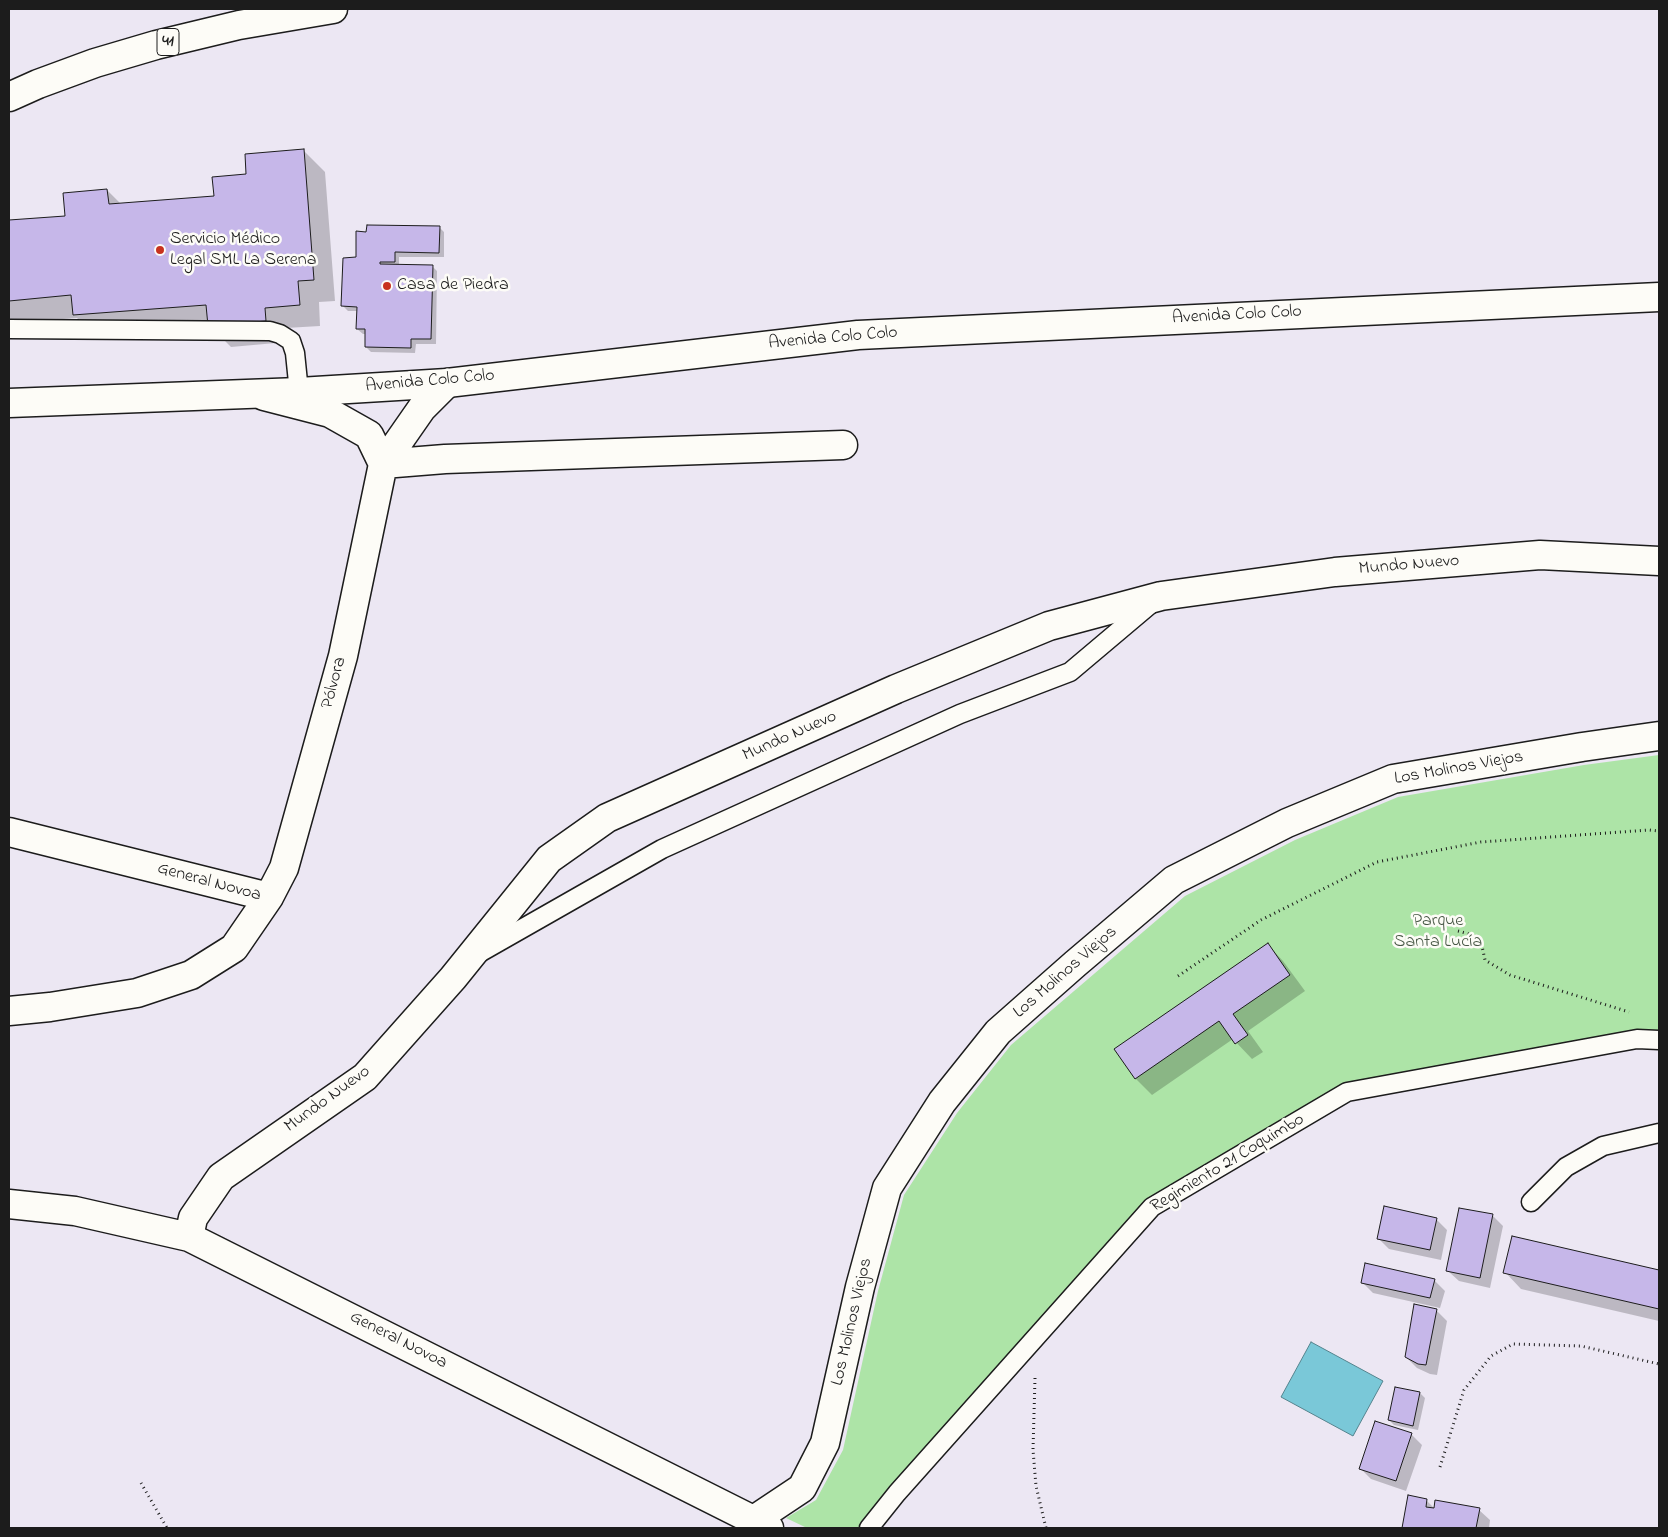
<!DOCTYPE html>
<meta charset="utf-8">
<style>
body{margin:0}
#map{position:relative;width:1668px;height:1537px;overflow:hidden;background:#ece7f3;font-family:"Indie Flower",sans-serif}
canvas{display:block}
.frame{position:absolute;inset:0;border:10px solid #1c1c1c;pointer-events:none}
</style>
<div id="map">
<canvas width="1668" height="1537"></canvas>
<div class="frame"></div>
</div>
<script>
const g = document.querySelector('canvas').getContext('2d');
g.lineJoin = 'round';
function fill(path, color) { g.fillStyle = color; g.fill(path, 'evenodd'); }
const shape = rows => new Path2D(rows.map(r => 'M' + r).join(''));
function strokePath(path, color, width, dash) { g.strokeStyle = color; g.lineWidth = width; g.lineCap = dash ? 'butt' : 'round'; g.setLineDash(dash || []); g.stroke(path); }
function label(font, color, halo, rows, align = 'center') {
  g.font = font + ' "Indie Flower",sans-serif'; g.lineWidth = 5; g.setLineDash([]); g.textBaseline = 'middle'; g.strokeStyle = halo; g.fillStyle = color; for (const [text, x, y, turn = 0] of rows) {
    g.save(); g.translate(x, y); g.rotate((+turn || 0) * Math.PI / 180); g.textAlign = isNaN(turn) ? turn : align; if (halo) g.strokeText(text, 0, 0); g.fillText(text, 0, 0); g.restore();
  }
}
const green = shape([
 [1659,755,1659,1040,1347,1092,1152,1207,871,1528,807,1528,786,1518,816,1500,843,1450,878,1291,904,1195,957,1113,1011,1045,1185,896,1295,840,1398,797,1584,765]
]);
const water = shape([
 [1311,1342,1383,1381,1353,1436,1281,1397,1311,1342]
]);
const shadow = shape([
 [304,151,325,172,335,301,319,302,320,326,286,328,287,342,231,347,211,327,95,336,77,318,23,322,9,335,9,220,10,221,66,217,107,190,121,204,215,197,248,175],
 [439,227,444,232,444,257,399,257,399,266,432,266,437,271,436,344,416,344,415,353,371,352,366,347,366,334,363,334,357,329,358,311,348,311,343,306,357,259,368,233],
 [1267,944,1283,961,1305,991,1248,1031,1263,1052,1252,1059,1233,1039,1152,1095,1136,1079,1116,1050],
 [1492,1215,1503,1226,1490,1288,1459,1281,1448,1271],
 [1436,1219,1447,1230,1441,1260,1389,1249,1378,1238],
 [1513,1237,1659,1272,1659,1321,1521,1289,1505,1272],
 [1434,1280,1445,1291,1440,1308,1373,1293,1362,1282],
 [1436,1310,1447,1321,1437,1375,1430,1374,1417,1368,1406,1357],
 [1420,1393,1425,1398,1418,1430,1394,1425,1389,1420],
 [1411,1434,1422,1445,1406,1491,1371,1479,1360,1468],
 [1409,1497,1426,1500,1435,1509,1479,1510,1490,1520,1489,1528,1403,1528]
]);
const building = shape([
 [304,149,314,280,298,281,300,305,265,308,266,321,208,326,206,305,73,315,71,295,9,301,9,220,65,216,63,193,107,189,109,204,214,196,212,177,246,174,245,154,304,149],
 [367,225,440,226,439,253,395,252,395,262,380,262,380,264,433,265,431,339,411,339,411,348,365,347,365,329,356,329,357,307,341,306,343,258,356,257,356,231,366,232,367,225],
 [1268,943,1290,975,1233,1014,1248,1035,1235,1044,1219,1021,1135,1079,1114,1049,1268,943],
 [1384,1206,1437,1218,1430,1250,1377,1239,1384,1206],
 [1459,1208,1493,1214,1480,1278,1446,1271,1459,1208],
 [1512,1236,1659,1270,1659,1309,1503,1273,1512,1236],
 [1365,1263,1435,1279,1430,1298,1361,1283,1365,1263],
 [1414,1304,1437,1309,1426,1365,1418,1364,1405,1357,1414,1304],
 [1395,1387,1420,1392,1413,1426,1388,1420,1395,1387],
 [1375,1421,1412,1433,1396,1481,1359,1469,1375,1421],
 [1408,1495,1427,1499,1426,1507,1434,1508,1435,1500,1480,1508,1476,1528,1402,1528,1408,1495]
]);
const path = shape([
 [1458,931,1480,937,1485,960,1510,975,1629,1012],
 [1178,976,1261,920,1377,862,1481,842,1649,830,1659,831],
 [1035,1378,1033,1450,1036,1486,1046,1528],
 [1440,1467,1464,1390,1491,1356,1513,1344,1581,1346,1659,1364],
 [141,1483,167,1528]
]);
const service = shape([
 [9,329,270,331,280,334,291,341,295,353,299,392],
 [481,952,662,849,960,714,1070,672,1153,602],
 [1531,1202,1566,1167,1603,1146,1659,1133],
 [869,1528,897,1493,1152,1207,1347,1092,1637,1039,1659,1040]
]);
const minor = shape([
 [264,396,330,413,369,435,383,464,445,459,843,445],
 [9,832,269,897],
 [9,1011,50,1007,137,993,191,975,234,948,269,897,284,868,343,656,383,464,422,408,447,383],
 [9,1204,75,1211,189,1237,769,1528],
 [189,1237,193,1218,221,1177,365,1077,453,978,549,859,607,818,896,689,1049,626,1161,596,1335,572,1540,555,1659,561],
 [754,1520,802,1488,825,1443,860,1287,887,1188,942,1102,998,1032,1075,964,1174,880,1287,823,1393,779,1582,747,1659,736]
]);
const tertiary = shape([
 [9,403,299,392,447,383,858,335,1659,297]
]);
const primary = shape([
 [9,97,38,84,95,63,156,45,239,25,333,9]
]);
const markers = [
 [160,250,5,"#c8321e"],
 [387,286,5,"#c8321e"]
];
const shields = [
 [168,42,22]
];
const shieldNames = [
 ["41",168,42]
];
const poiNames = [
 ["Servicio Médico",170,240],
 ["Legal SML La Serena",170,261],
 ["Casa de Piedra",397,286]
];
const streetNames = [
 ["Avenida Colo Colo",1237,316,-3],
 ["Avenida Colo Colo",833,339,-5],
 ["Avenida Colo Colo",430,382,-5],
 ["Mundo Nuevo",1409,566,-5],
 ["Pólvora",335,683,-75],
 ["Mundo Nuevo",790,737,-24],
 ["Los Molinos Viejos",1459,769,-10],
 ["General Novoa",209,883,15],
 ["Los Molinos Viejos",1066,973,-41],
 ["Mundo Nuevo",328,1100,-36],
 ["Regimiento 21 Coquimbo",1228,1164,-31],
 ["Los Molinos Viejos",853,1322,-77],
 ["General Novoa",398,1341,27]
];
const parkNames = [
 ["Parque",1438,922],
 ["Santa Lucía",1438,943]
];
fill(green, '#ade4a7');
fill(water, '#7ac8d8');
strokePath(water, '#54838d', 1);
fill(shadow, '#0003');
fill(building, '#c6b7e9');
strokePath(building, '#1c1c1c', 1);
strokePath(service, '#1c1c1c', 21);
strokePath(minor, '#1c1c1c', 31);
strokePath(tertiary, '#1c1c1c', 31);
strokePath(primary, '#1c1c1c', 31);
strokePath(path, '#1c1c1c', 3, [1, 4]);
strokePath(service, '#fdfcf7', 18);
strokePath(minor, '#fdfcf7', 28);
strokePath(tertiary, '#fdfcf7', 28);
strokePath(primary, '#fdfcf7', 28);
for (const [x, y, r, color] of markers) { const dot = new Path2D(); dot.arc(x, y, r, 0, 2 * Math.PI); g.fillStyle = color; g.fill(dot); strokePath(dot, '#fdfcf7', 2); }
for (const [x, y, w] of shields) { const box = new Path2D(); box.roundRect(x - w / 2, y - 13.5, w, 27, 4); g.fillStyle = '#fdfcf7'; g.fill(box); strokePath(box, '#1c1c1c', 1); }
label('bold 16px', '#1c1c1c', null, shieldNames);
label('18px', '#1c1c1c', '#fdfcf7', poiNames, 'left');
label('18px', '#1c1c1c', '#fdfcf7', streetNames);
label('18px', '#485846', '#fdfcf7', parkNames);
</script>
